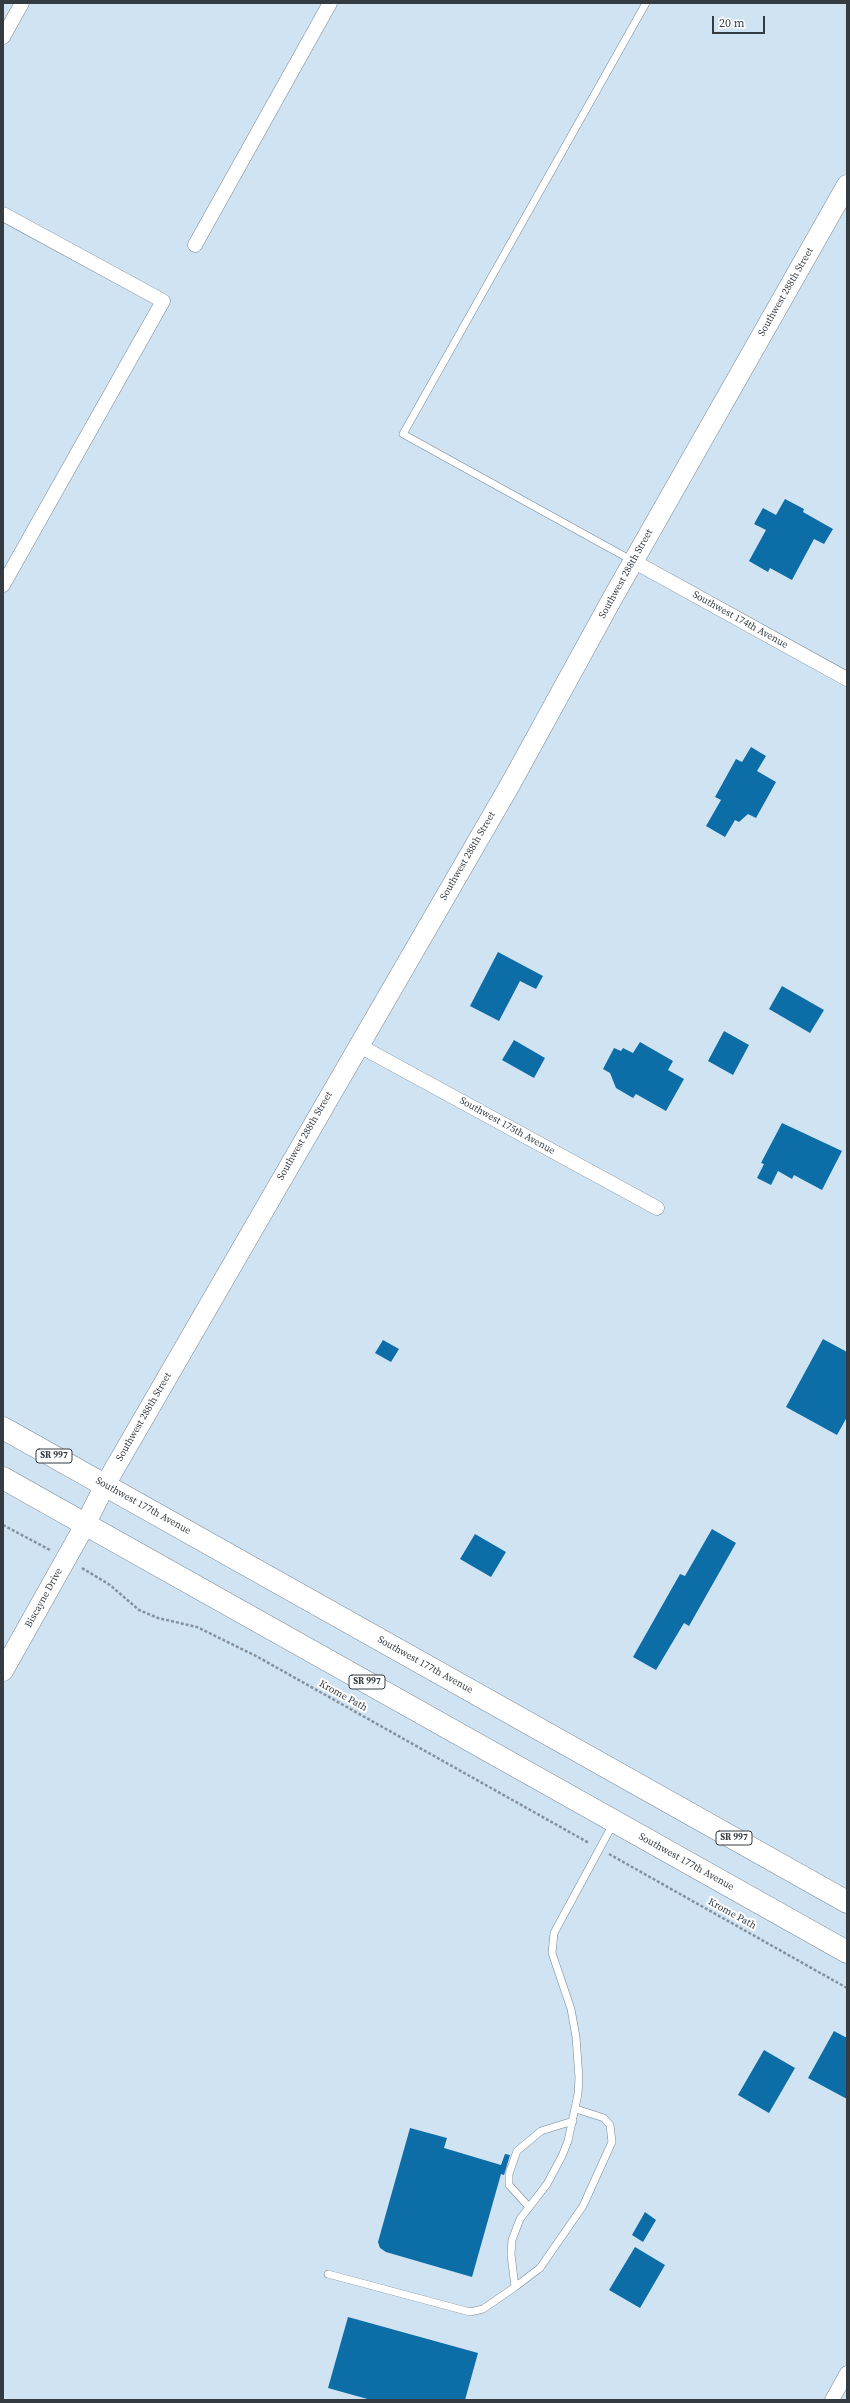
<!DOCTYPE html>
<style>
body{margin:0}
#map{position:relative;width:850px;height:2403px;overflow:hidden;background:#d0e3f3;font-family:"Source Serif 4",serif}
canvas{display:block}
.frame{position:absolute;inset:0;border:4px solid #343c42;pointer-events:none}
.scale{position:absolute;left:712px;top:16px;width:53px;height:18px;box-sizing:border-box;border:2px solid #343c42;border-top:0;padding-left:5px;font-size:12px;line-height:14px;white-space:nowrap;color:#343c42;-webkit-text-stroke:3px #fff;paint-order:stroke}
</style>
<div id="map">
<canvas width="850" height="2403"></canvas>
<div class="frame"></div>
<div class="scale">20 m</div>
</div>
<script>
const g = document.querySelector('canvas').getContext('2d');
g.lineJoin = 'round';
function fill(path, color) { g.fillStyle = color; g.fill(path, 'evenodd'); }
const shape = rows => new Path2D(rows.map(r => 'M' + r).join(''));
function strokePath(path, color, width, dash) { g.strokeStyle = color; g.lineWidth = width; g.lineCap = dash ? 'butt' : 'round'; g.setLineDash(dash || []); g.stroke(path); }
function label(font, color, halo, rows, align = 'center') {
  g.font = font + ' "Source Serif 4",serif'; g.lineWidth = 4; g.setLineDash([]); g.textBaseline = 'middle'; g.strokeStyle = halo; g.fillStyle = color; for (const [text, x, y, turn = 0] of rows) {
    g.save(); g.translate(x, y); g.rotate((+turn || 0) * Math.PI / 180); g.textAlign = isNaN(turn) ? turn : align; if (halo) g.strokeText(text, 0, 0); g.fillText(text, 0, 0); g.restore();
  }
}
const building = shape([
 [785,499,804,509,803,512,833,529,824,544,814,539,792,580,770,568,768,572,749,561,766,530,754,524,763,508,776,515],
 [751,747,766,756,757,771,776,782,756,818,748,814,739,822,735,820,725,837,706,826,721,800,715,797,736,759,742,762],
 [498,952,543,976,536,989,520,981,499,1021,470,1006],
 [782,986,824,1010,810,1033,769,1009],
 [724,1031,749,1045,733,1075,708,1061],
 [514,1040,545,1058,534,1078,502,1060],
 [640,1042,673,1061,668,1070,684,1079,666,1111,636,1094,633,1098,616,1088,610,1073,603,1069,614,1048,621,1051,623,1048,633,1053],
 [782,1123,842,1151,822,1190,794,1175,792,1179,778,1171,771,1185,757,1178,764,1164,761,1163],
 [823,1339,847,1352,847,1417,837,1435,786,1407],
 [383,1340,399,1349,391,1362,375,1353],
 [712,1529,736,1543,689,1626,684,1623,656,1670,633,1657,680,1574,685,1576],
 [475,1534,506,1552,491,1577,460,1559],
 [834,2031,847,2038,847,2099,808,2078],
 [764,2050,795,2068,769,2113,738,2095],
 [410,2128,447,2138,444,2148,501,2165,505,2154,510,2155,504,2175,501,2174,472,2277,386,2252,380,2248,378,2242],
 [645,2212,656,2220,643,2242,632,2235],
 [635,2247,665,2265,640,2308,609,2290],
 [348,2317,478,2353,465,2400,371,2400,328,2388]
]);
const path = shape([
 [3,1525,50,1550],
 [82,1568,110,1585,139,1610,158,1618,197,1627,256,1656,589,1843],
 [609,1854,847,1988]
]);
const lane = shape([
 [633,561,403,434,646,3],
 [529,2207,509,2185,509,2174,517,2151,541,2131,573,2121],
 [328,2274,470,2312,483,2309,515,2287,511,2254,512,2240,520,2219,547,2184,562,2156,568,2141,578,2094,579,2078,576,2037,571,2009,552,1953,554,1933,613,1824],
 [515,2287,540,2268,583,2206,612,2142,610,2125,604,2118,576,2109]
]);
const street = shape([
 [3,37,22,3],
 [3,214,163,301,3,585],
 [195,245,330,3],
 [633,561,847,679],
 [358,1045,657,1208],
 [832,2400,847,2373]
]);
const secondary = shape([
 [3,1671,85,1525,105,1485,510,785,612,599,847,185]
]);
const highway = shape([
 [3,1428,847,1902],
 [3,1478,847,1952]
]);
const shields = [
 [54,1456,36],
 [367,1682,36],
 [734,1838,36]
];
const shieldNames = [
 ["SR 997",54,1456],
 ["SR 997",367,1682],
 ["SR 997",734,1838]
];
const streetNames = [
 ["Southwest 288th Street",786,292,-60],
 ["Southwest 288th Street",626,574,-61],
 ["Southwest 174th Avenue",740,620,29],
 ["Southwest 288th Street",468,856,-60],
 ["Southwest 175th Avenue",507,1126,29],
 ["Southwest 288th Street",305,1136,-60],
 ["Southwest 288th Street",144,1417,-60],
 ["Southwest 177th Avenue",143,1506,29],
 ["Biscayne Drive",44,1598,-61],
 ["Southwest 177th Avenue",425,1665,29],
 ["Krome Path",343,1696,29],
 ["Southwest 177th Avenue",686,1862,29],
 ["Krome Path",732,1914,29]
];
fill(building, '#0d6da7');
strokePath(lane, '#758795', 8);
strokePath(street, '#758795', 15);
strokePath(secondary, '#758795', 21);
strokePath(highway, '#758795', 23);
strokePath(path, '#84929d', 2.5, [3, 2]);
strokePath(lane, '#fff', 7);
strokePath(street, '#fff', 14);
strokePath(secondary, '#fff', 20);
strokePath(highway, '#fff', 22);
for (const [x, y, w] of shields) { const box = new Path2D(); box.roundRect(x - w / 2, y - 7, w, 14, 3); g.fillStyle = '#fff'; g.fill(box); strokePath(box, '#343c42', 1); }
label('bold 9px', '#343c42', null, shieldNames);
label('10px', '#343c42', '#fff', streetNames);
</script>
